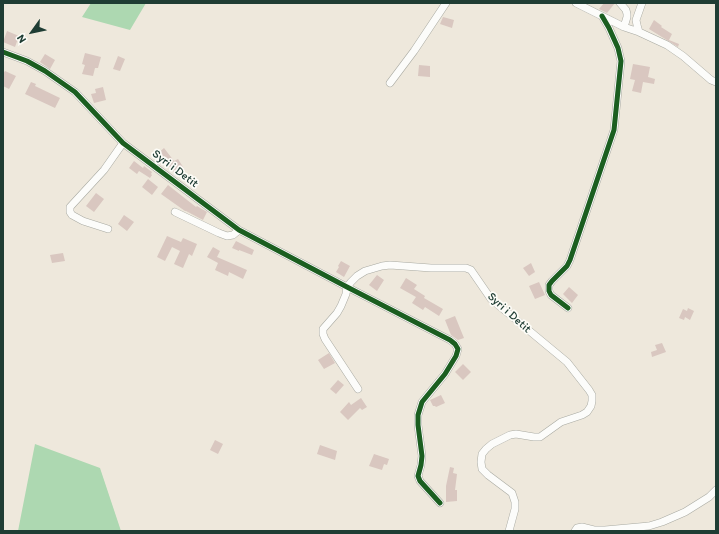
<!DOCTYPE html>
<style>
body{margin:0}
#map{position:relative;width:719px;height:534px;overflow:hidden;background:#eee8dc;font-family:Itim,sans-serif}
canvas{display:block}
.frame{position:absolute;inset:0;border:4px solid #1f3d34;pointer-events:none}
.north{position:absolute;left:12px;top:12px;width:40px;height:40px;-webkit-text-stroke:3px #fdfcf7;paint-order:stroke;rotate:237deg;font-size:11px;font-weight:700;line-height:16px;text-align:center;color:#1f3d34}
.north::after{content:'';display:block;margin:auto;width:14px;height:18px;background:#1f3d34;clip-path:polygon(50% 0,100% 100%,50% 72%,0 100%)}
</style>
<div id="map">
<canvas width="719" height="534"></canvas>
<div class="frame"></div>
<div class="north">N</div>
</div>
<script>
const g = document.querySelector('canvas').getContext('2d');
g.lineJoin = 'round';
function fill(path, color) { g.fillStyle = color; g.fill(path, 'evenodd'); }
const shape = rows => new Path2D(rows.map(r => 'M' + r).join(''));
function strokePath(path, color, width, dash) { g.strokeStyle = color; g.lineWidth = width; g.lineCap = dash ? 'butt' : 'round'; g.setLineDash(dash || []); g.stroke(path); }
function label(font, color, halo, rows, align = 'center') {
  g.font = font + ' Itim,sans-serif'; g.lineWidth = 3.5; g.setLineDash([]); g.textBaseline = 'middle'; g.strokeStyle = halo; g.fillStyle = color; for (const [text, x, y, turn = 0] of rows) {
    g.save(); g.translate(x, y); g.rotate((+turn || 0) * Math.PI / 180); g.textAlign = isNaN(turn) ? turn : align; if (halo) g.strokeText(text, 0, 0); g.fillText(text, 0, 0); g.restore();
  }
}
const green = shape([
 [91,3,146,3,130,30,82,17],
 [35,444,100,468,121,531,18,531]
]);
const building = shape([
 [604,3,615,3,607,13,599,9],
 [443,17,454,20,452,28,440,24],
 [654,20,662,26,661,27,672,34,669,40,679,44,678,47,649,29],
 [7,31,19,36,15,47,3,42],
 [85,53,101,57,98,68,95,68,93,76,82,74,85,65,82,64],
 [45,54,55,60,50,69,40,62],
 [118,56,125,59,120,71,113,69],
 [633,64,650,67,648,77,655,79,654,84,643,82,641,93,632,91,635,80,630,79],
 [419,65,430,66,430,77,418,76],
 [5,71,16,76,9,89,3,86,3,74],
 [31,82,36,84,35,86,60,98,55,108,25,94],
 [103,87,106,100,94,103,91,94,96,93,95,89],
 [164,148,174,161,178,159,185,170,176,176,167,163,160,164,159,159,156,155],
 [134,161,143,168,144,166,152,172,151,174,152,175,150,178,139,171,137,174,129,168],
 [148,179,158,187,152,195,142,187],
 [168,185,196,207,197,206,207,212,203,220,186,211,185,211,161,194],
 [96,193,104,199,94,212,86,206],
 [124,215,134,222,127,231,118,224],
 [167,236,181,242,183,238,197,244,192,256,189,254,183,268,174,264,180,251,172,247,165,261,157,257],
 [236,241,254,250,252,255,239,250,239,251,232,248],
 [213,247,220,251,217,257,247,270,243,279,229,272,228,276,215,270,218,263,207,257],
 [63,253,65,261,52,263,50,255],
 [341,261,350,266,344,277,336,272,339,267,338,266],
 [531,263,535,272,529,276,523,268],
 [377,275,384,280,377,291,369,285],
 [406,278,417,285,414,289,425,296,424,298,443,309,439,316,425,307,423,310,412,303,416,297,400,288],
 [539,282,545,295,535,299,529,286],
 [569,287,578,295,572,303,563,294],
 [688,308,694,311,690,320,685,317,684,320,679,318,683,309,687,311],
 [455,316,464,338,458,340,451,335,445,320],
 [662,343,666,352,652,357,651,352,657,350,655,345],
 [329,353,335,363,324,369,318,360],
 [463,364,471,372,463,380,455,372],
 [338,380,344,385,336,394,330,389],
 [441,395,445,403,436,407,435,406,433,406,430,400],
 [361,398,367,407,362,410,360,408,348,420,340,412,349,402,351,405],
 [215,440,223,444,218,454,210,450],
 [320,445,337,451,335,460,317,454],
 [374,454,389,459,387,465,384,464,382,470,369,466],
 [450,467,454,468,453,473,457,474,455,490,457,490,457,501,446,502,446,486]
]);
const street = shape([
 [576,3,624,27,639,32,667,45,683,56,711,80,716,82],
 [620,3,626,10,627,14,627,17,624,27],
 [639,32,637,25,636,20,642,3],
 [3,52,27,61,45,71,75,92,123,143,239,230,347,287,450,340,455,344,458,349,456,356,445,374,422,402,418,415,418,425,422,456,421,465,418,476,420,481,440,503],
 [390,83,414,51,446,3],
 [175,212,219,233,227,236,233,235,239,230],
 [108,229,83,221,72,215,70,212,70,207,104,170,123,143],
 [568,308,551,295,549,291,549,285,552,281,567,266,570,260,614,130,621,61,618,48,609,28,602,16],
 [358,389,325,339,323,334,323,329,337,313,341,306,346,294,347,287,351,282,357,276,365,271,382,266,390,265,431,268,466,268,471,270,491,299,567,362,589,390,592,395,592,401,591,406,587,412,582,415,561,422,540,437,534,437,516,434,510,435,492,444,486,449,482,454,481,462,482,469,488,475,512,493,515,502,515,509,509,531],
 [575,531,577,528,582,527,594,530,605,530,649,526,662,522,685,512,709,497,716,490]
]);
const cycleway = shape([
 [3,52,27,61,45,71,75,92,123,143,239,230,347,287,450,340,455,344,458,349,456,356,445,374,422,402,418,415,418,425,422,456,421,465,418,476,420,481,440,503],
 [568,308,551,295,549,291,549,285,552,281,567,266,570,260,614,130,621,61,618,48,609,28,602,16]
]);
const streetNames = [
 ["Syri i Detit",175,169,37],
 ["Syri i Detit",509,313,42]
];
fill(green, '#add8b1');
fill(building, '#d9c7c0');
strokePath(street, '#a8a9a1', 8);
strokePath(street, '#fcfcfa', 7);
strokePath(cycleway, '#1b5e20', 5);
label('12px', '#1f3d34', '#fdfcf7', streetNames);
</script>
